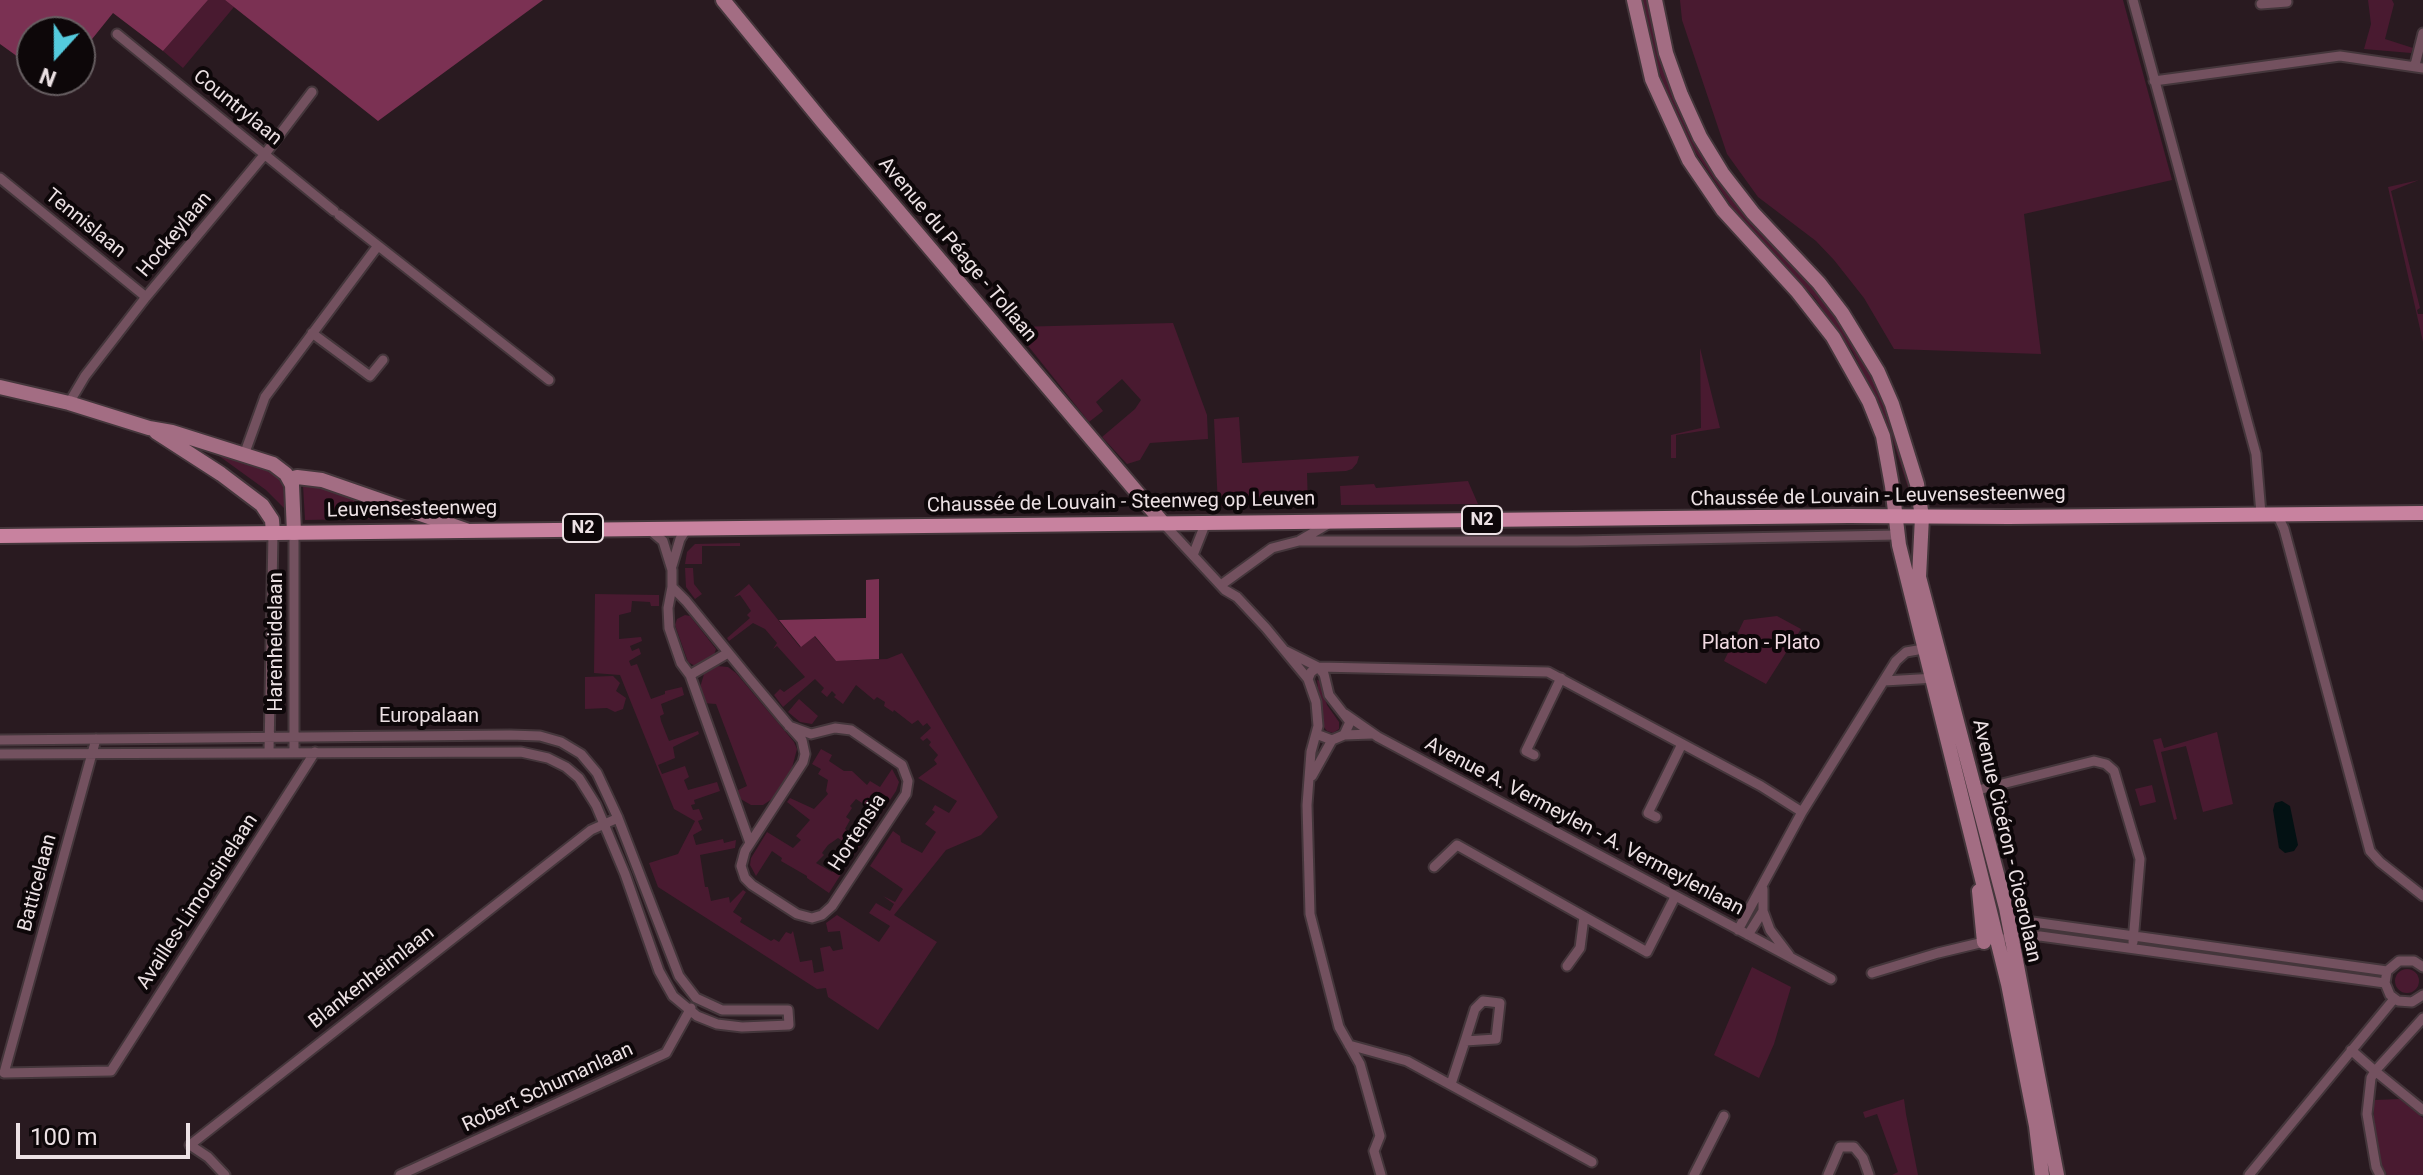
<!DOCTYPE html>
<meta charset="utf-8">
<style>
body{margin:0}
#map{position:relative;width:2423px;height:1175px;overflow:hidden;background:#291a20;font-family:Roboto,sans-serif}
canvas{display:block}
.north{position:absolute;left:16px;top:16px;width:80px;height:80px;box-sizing:border-box;background:#0d0709;border:2px solid #665e61;border-radius:50%;rotate:201deg;font-size:22px;font-weight:700;line-height:32px;text-align:center;color:#ece1e4}
.north::after{content:'';display:block;margin:auto;width:28px;height:36px;background:#54cadd;clip-path:polygon(50% 0,100% 100%,50% 72%,0 100%)}
.scale{position:absolute;left:16px;top:1123px;width:174px;height:36px;box-sizing:border-box;border:4px solid #ece1e4;border-top:0;padding-left:10px;font-size:24px;line-height:28px;white-space:nowrap;color:#ece1e4;-webkit-text-stroke:6px #0d0709;paint-order:stroke}
</style>
<div id="map">
<canvas width="2423" height="1175"></canvas>
<div class="north">N</div>
<div class="scale">100 m</div>
</div>
<script>
const g = document.querySelector('canvas').getContext('2d');
g.lineJoin = 'round';
function fill(path, color) { g.fillStyle = color; g.fill(path, 'evenodd'); }
const shape = rows => new Path2D(rows.map(r => 'M' + r).join(''));
function strokePath(path, color, width, dash) { g.strokeStyle = color; g.lineWidth = width; g.lineCap = dash ? 'butt' : 'round'; g.setLineDash(dash || []); g.stroke(path); }
function label(font, color, halo, rows, align = 'center') {
  g.font = font + ' Roboto,sans-serif'; g.lineWidth = 8; g.setLineDash([]); g.textBaseline = 'middle'; g.strokeStyle = halo; g.fillStyle = color; for (const [text, x, y, turn = 0] of rows) {
    g.save(); g.translate(x, y); g.rotate((+turn || 0) * Math.PI / 180); g.textAlign = isNaN(turn) ? turn : align; if (halo) g.strokeText(text, 0, 0); g.fillText(text, 0, 0); g.restore();
  }
}
const green = shape([
 [208,0,225,0,234,7,183,68,163,51],
 [1643,0,1649,0,1715,174,1742,210,1820,293,1863,357,1888,410,1910,487,1912,500,1887,422,1853,352,1814,297,1738,216,1692,147,1667,95,1658,67],
 [1680,0,2123,0,2172,180,2024,214,2041,354,1894,349,1864,298,1834,260,1816,241,1758,197,1727,154,1682,20],
 [2368,0,2392,0,2394,4,2385,39,2413,48,2411,53,2364,49,2371,24],
 [2419,180,2391,191,2420,308,2417,310,2418,314,2423,314,2423,342,2388,187],
 [1173,323,1207,415,1208,439,1150,443,1140,460,1127,464,1102,437,1135,409,1141,400,1122,379,1096,402,1103,411,1089,422,1013,327],
 [1700,348,1720,428,1676,435,1676,458,1671,458,1671,435,1701,428],
 [1239,417,1242,463,1359,456,1357,463,1352,469,1346,471,1307,473,1308,505,1218,507,1214,419],
 [215,453,276,474,284,488,285,509,266,490],
 [1468,481,1478,504,1341,505,1340,486,1374,484,1376,488],
 [303,485,321,487,411,518,305,520],
 [740,543,740,546,702,546,702,564,685,564,687,552,695,544],
 [685,568,693,568,694,584,702,594,695,599,686,587],
 [749,584,800,647,814,636,836,661,887,659,902,653,998,817,981,835,946,850,894,915,937,942,878,1030,828,997,826,988,817,989,658,887,649,863,678,854,695,821,674,809,620,675,594,673,595,594,659,595,659,606,651,606,650,602,632,601,631,612,619,615,619,639,641,637,642,641,630,646,632,651,639,648,641,654,629,661,631,666,637,664,651,699,665,694,665,691,682,687,684,695,661,704,664,714,660,716,661,721,669,741,698,731,699,734,673,747,675,758,658,765,662,774,685,766,689,777,684,780,688,790,717,782,720,791,694,800,695,804,691,805,693,810,699,809,703,819,698,821,702,830,693,835,696,845,723,839,724,843,736,840,735,848,700,855,705,887,708,887,711,901,729,897,730,903,743,890,746,892,733,912,742,918,740,922,771,941,774,939,779,942,786,932,791,934,793,931,800,962,812,960,814,973,824,971,820,948,830,946,833,951,843,949,840,931,828,932,826,923,837,915,879,942,890,926,869,913,876,903,890,911,894,904,883,896,895,902,903,889,870,866,893,831,900,836,901,842,922,853,936,832,925,824,935,812,932,810,935,805,949,813,957,801,918,778,937,764,934,760,938,755,929,745,931,742,927,738,923,741,920,738,931,728,927,723,923,726,918,720,912,724,894,710,893,712,884,706,885,702,877,697,874,700,856,685,843,704,834,697,836,695,832,691,827,697,821,692,824,688,815,679,783,707,774,695,780,689,784,692,805,677,777,646,773,649,777,643,765,629,753,623,729,641,727,638,750,618,747,615,751,611,745,602,740,595,734,597],
 [685,615,690,616,716,649,714,655,695,666,688,662,675,625,677,619],
 [1777,616,1801,629,1766,684,1724,661,1744,620],
 [717,666,728,667,736,673,794,742,797,749,792,768,772,799,763,805,751,805,739,798,736,791,747,786,716,704,703,703,699,691,704,674],
 [613,676,620,683,616,691,626,698,623,709,615,712,607,708,585,709,585,677],
 [1317,680,1320,681,1327,705,1339,722,1339,729,1333,733,1327,731,1323,726],
 [799,699,818,716,812,724,800,722,788,712],
 [2217,732,2233,804,2203,812,2186,746,2161,752,2177,819,2174,820,2153,740,2161,738,2164,748],
 [821,749,832,755,829,761,844,771,852,771,867,785,870,781,880,787,892,769,899,782,896,791,880,815,856,799,850,806,852,808,846,817,850,820,845,829,855,836,859,831,866,836,854,855,847,850,847,844,838,838,828,845,822,853,824,855,816,863,832,872,834,869,841,874,829,893,807,878,807,876,781,861,782,858,772,851,756,876,750,865,751,858,767,832,793,848,801,840,796,836,810,820,787,802,790,798,814,809,828,794,826,791,828,780,818,774,821,769,812,764],
 [2152,785,2156,802,2140,806,2135,789],
 [1752,967,1791,987,1774,1044,1759,1078,1714,1055],
 '2395 981a12 12 0 1 1 24 0a12 12 0 1 1-24 0Z',
 [1904,1099,1906,1114,1918,1175,1892,1175,1898,1172,1877,1114,1865,1118,1863,1112],
 [2400,1099,2423,1118,2423,1175,2387,1175,2381,1163,2374,1125,2374,1100]
]);
const forest = shape([
 [0,0,208,0,163,51,113,13,80,54,80,32,32,32,32,67,0,44],
 [225,0,543,0,378,121],
 [879,579,879,659,836,661,815,636,801,647,779,620,866,618,866,580]
]);
const water = shape([
 [2282,801,2290,806,2298,845,2294,851,2285,853,2279,848,2273,810,2275,803]
]);
const street = shape([
 [2133,0,2256,454,2261,514],
 [2261,4,2287,2],
 [117,34,334,211],
 [2415,65,2423,33],
 [2154,81,2340,56,2423,68],
 [0,178,146,297],
 [339,215,549,380],
 [312,333,370,376,383,360],
 [69,403,85,376,146,297,265,154,312,92],
 [244,455,265,397,377,247],
 [2277,514,2284,529,2370,851,2380,862,2423,896],
 [1163,523,1225,590,1237,597,1266,628,1308,679,1316,702,1318,726,1311,752,1307,805,1310,914,1339,1027,1360,1064,1380,1136,1374,1151,1381,1175],
 [650,530,663,541,672,570,672,587,668,608,669,628,681,663,690,675,750,843],
 [294,533,294,752],
 [1299,541,1577,541,1897,535],
 [1193,555,1206,522],
 [672,566,680,539,687,528],
 [1221,585,1272,548,1299,541,1328,524],
 [672,587,686,601,749,678,785,721,802,740,805,754,803,762,745,851,741,866,745,878,752,885,797,914,812,918,822,915,832,906,906,794,908,781,902,765,851,730,835,728,811,734,789,726],
 [1286,651,1318,667,1324,674,1329,695,1350,722,1344,735],
 [690,675,728,653],
 [1308,679,1311,672,1318,667,1548,672,1761,786,1802,812],
 [1884,681,1936,678],
 [1345,714,1378,737,1831,979],
 [1316,734,1332,740,1344,735,1372,734],
 [96,739,4,1073,111,1071,315,752],
 [0,740,510,735,540,736,561,742,581,754,597,773,618,818,679,976,696,998,722,1010,788,1010,789,1025,742,1027,717,1024,697,1016,673,996,659,971,625,874,596,805,579,778,566,767,548,758,521,752,0,754],
 [269,752,273,533],
 [1534,755,1526,751,1561,678],
 [1312,776,1332,740],
 [1974,791,2094,761,2106,764,2114,771,2140,859,2133,942],
 [1656,817,1648,813,1682,744],
 [1434,867,1457,845,1647,952,1675,897],
 [1763,889,1763,911,1770,930,1789,955],
 [2007,923,2018,920,2387,971],
 [1738,930,1802,812,1896,661,1906,652,1929,648],
 [1748,935,1763,911],
 [2006,938,2040,936,2385,983],
 [1567,966,1580,948,1584,917],
 [2423,967,2414,961,2399,961,2387,971,2385,983,2390,995,2398,1001,2412,1002,2423,995],
 [1872,973,1938,953,1988,941],
 [2423,1018,2375,1071,2423,1110],
 [1349,1045,1407,1061,1592,1162],
 [2351,1050,2375,1071,2371,1078,2367,1114,2376,1167,2380,1175],
 [1451,1084,1465,1041,1496,1039,1500,1003,1483,1001,1475,1009,1465,1041],
 [225,1175,208,1157,190,1145,591,830,618,818],
 [400,1175,666,1053,691,1008],
 [1694,1175,1724,1116],
 [1828,1175,1840,1147,1854,1147,1863,1158,1869,1175],
 [2249,1175,2394,999]
]);
const secondary = shape([
 [723,0,822,121,1163,523],
 [1634,0,1652,79,1689,160,1723,210,1797,291,1833,337,1869,401,1883,436,1892,486,1899,545,2008,984,2036,1126,2042,1175],
 [1655,0,1666,53,1681,95,1700,137,1722,173,1753,213,1819,283,1842,313,1878,372,1892,404,1917,484,1922,517,1919,577,2006,908,2057,1175],
 [0,387,69,403,149,428,172,432,273,464,286,474,292,485,294,533],
 [156,432,221,474,262,505,272,520,273,533],
 [289,479,297,477,322,480,466,530],
 [1979,891,1984,942]
]);
const primary = shape([
 [0,536,1849,516,2009,517,2423,513]
]);
const shields = [
 [1482,520,40],
 [583,528,40]
];
const shieldNames = [
 ["N2",1482,520],
 ["N2",583,528]
];
const streetNames = [
 ["Countrylaan",237,108,39],
 ["Tennislaan",85,224,39],
 ["Hockeylaan",175,235,-50],
 ["Avenue du Péage - Tollaan",957,250,50],
 ["Chaussée de Louvain - Leuvensesteenweg",1878,497,-1],
 ["Chaussée de Louvain - Steenweg op Leuven",1121,503,-1],
 ["Leuvensesteenweg",412,510,-1],
 ["Harenheidelaan",277,642,-90],
 ["Europalaan",429,717],
 ["Avenue A. Vermeylen - A. Vermeylenlaan",1584,827,28],
 ["Hortensia",858,833,-57],
 ["Avenue Cicéron - Cicerolaan",2006,841,77],
 ["Batticelaan",38,883,-75],
 ["Availles-Limousinelaan",198,902,-57],
 ["Blankenheimlaan",372,978,-38],
 ["Robert Schumanlaan",548,1088,-25]
];
const parkNames = [
 ["Platon - Plato",1761,644]
];
fill(green, '#491a30');
fill(forest, '#7b3153');
fill(water, '#031113');
strokePath(street, '#44363b', 13);
strokePath(secondary, '#44363b', 18);
strokePath(primary, '#44363b', 18);
strokePath(street, '#73515f', 9);
strokePath(secondary, '#a36d83', 14);
strokePath(primary, '#c8829f', 14);
for (const [x, y, w] of shields) { const box = new Path2D(); box.roundRect(x - w / 2, y - 14, w, 28, 6); g.fillStyle = '#0d0709'; g.fill(box); strokePath(box, '#ece1e4', 2); }
label('bold 18px', '#ece1e4', null, shieldNames);
label('20px', '#ece1e4', '#0d0709', streetNames);
label('20px', '#f1dae2', '#0d0709', parkNames);
</script>
